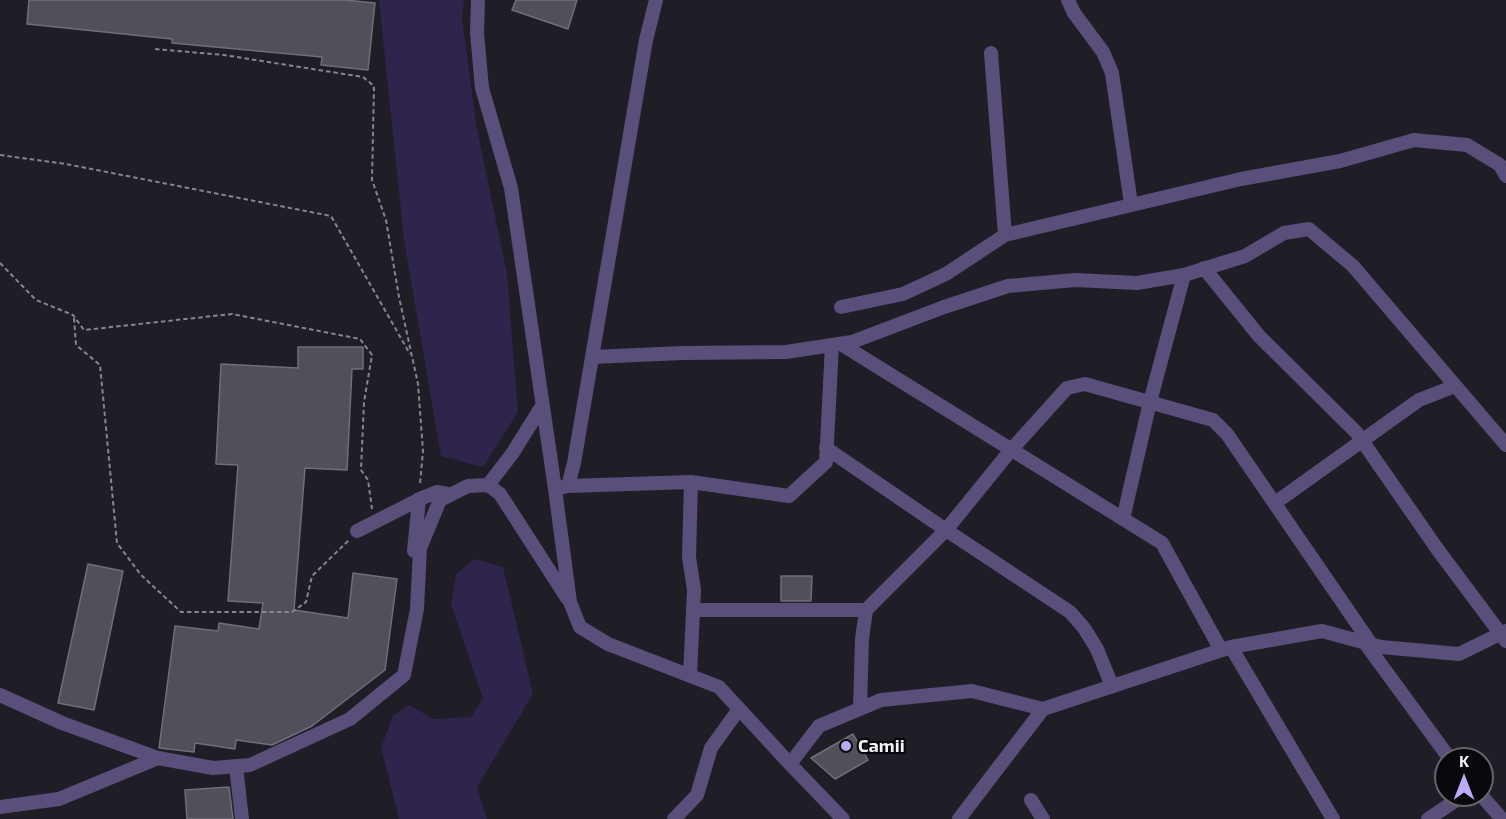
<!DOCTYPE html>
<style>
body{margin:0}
#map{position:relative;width:1506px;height:819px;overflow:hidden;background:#1f1e26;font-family:"Exo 2",sans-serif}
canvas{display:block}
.north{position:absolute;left:1434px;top:747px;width:60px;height:60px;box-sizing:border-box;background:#09080c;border:2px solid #66656a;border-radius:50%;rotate:0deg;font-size:16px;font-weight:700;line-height:24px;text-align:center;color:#f2f1f7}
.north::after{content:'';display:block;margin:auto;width:21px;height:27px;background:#bbaaf6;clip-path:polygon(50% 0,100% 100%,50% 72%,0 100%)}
</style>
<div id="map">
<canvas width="1506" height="819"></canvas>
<div class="north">K</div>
</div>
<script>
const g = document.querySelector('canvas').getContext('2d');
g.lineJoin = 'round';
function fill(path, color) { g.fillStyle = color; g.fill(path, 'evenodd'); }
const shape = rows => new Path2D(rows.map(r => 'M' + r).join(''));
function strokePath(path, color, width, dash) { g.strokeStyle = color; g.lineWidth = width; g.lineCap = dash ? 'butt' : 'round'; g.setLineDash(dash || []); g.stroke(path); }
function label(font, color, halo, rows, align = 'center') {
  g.font = font + ' "Exo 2",sans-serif'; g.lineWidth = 4.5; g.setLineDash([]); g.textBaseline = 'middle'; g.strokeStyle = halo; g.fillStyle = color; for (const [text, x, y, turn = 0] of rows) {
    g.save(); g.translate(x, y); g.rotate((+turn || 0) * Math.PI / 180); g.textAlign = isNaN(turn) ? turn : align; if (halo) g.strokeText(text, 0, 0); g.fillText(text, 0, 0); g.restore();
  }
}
const green = shape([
 [379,0,464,0,462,17,476,124,507,274,518,412,483,467,441,456,404,240],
 [474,559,503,567,533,694,477,787,487,819,399,819,381,748,393,715,410,705,433,719,471,717,483,698,451,605,456,574]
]);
const building = shape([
 [29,0,345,0,375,3,368,70,321,65,322,57,172,43,172,39,27,24,29,0],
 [516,0,577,0,568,29,512,10,516,0],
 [298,347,363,347,363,369,352,369,347,470,305,468,294,610,348,618,353,573,397,579,385,670,312,726,272,745,236,740,235,749,195,743,194,752,159,748,175,626,218,631,219,623,259,629,263,603,228,601,238,465,216,464,221,364,298,368,298,347],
 [88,564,123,571,94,710,58,703,88,564],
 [781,576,812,576,811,601,781,601,781,576],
 [853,734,868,760,835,779,811,758,853,734],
 [229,787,233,819,187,819,185,790,229,787]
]);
const path = shape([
 [155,49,224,55,363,77,374,86,372,180,386,220,399,297,418,384,423,451,420,484],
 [0,155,66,164,331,216,410,354],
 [0,263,36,300,73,315,84,330,232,314,360,339,372,355,364,402,361,470,368,480,372,509],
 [74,318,76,345,100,365,117,543,141,575,181,612,292,612,306,602,312,576,349,540]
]);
const minor = shape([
 [478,0,477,33,482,88,511,188,555,489,570,602,580,627,608,644,719,687,790,764,819,726,881,700,972,691,1043,709,1231,647,1322,631,1381,647,1459,654,1506,631],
 [1068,0,1074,13,1103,52,1112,73,1131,204],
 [991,53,1005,235],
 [1204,268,1259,336,1356,432,1438,550,1506,641],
 [841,307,903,294,946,274,1005,235,1241,179,1340,161,1414,140,1467,145,1500,165,1506,176],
 [841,344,1162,543,1221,650],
 [592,357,683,353,786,352,852,342,944,307,1008,286,1075,280,1137,283,1184,275,1245,256,1284,233,1309,229,1353,266,1506,445],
 [826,448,946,530,1011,450,1067,388,1085,384,1213,420,1227,434,1371,644],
 [488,485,512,454,542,406],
 [568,486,691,482,789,496,826,462,832,345],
 [555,489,568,486,574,463,646,40,656,0],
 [1275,503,1419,400,1455,386],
 [1123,519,1150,402,1184,275],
 [357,531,422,498,437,492,448,494],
 [414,551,419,499],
 [693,610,866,610],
 [1365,643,1450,759],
 [1231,647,1333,819],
 [690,676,694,590,689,557,691,482],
 [0,695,62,723,158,758,213,768,250,765,350,719,404,675,417,609,420,548,440,500,468,486,488,485,500,494,567,598],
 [860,708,862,639,866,610,946,530,1070,612,1084,628,1097,649,1112,686],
 [790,764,843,819],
 [236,766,242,819],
 [1481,795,1502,819],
 [1031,800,1043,819],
 [0,807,59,799,158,758],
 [674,819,697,795,711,748,739,709],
 [959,819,1043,709],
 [1428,819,1464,795]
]);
const markers = [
 [846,746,6,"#bbaaf6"]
];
const poiNames = [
 ["Camii",858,746]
];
fill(green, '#2f244b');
fill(building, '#514f59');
strokePath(building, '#706e78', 1.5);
strokePath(path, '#87868d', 2, [4.5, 3]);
strokePath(minor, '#594f7a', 14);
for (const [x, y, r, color] of markers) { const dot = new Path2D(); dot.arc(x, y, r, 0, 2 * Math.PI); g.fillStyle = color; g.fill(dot); strokePath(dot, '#09080c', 2); }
label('bold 18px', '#f2f1f7', '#09080c', poiNames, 'left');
</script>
